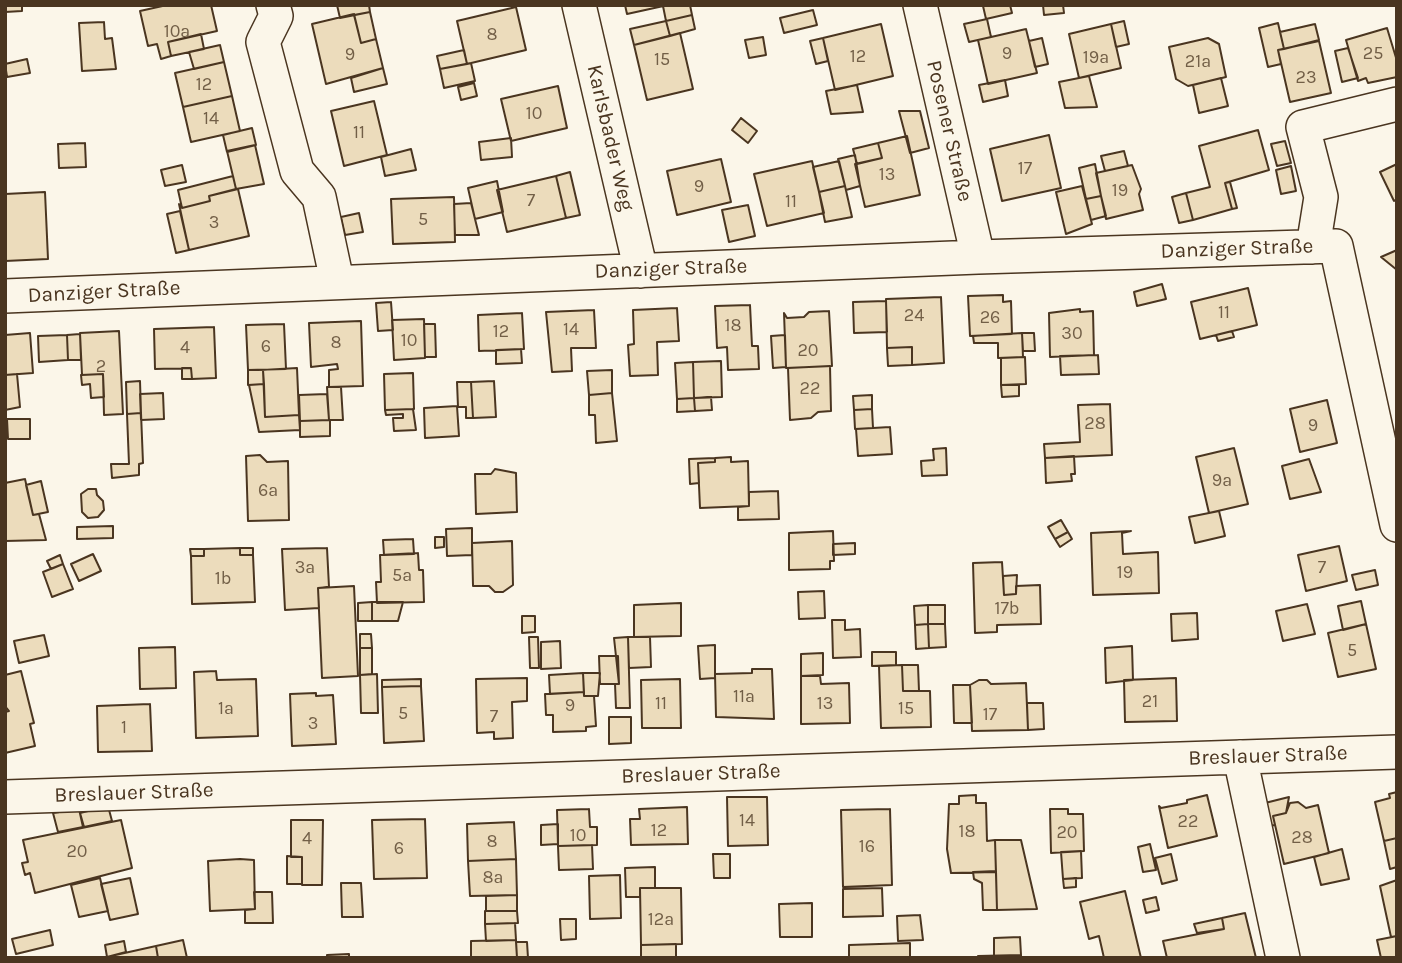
<!DOCTYPE html>
<meta charset="utf-8">
<style>
body{margin:0}
#map{position:relative;width:1402px;height:963px;overflow:hidden;background:#fbf6e9;font-family:Karla,sans-serif}
canvas{display:block}
.frame{position:absolute;inset:0;border:7px solid #4a3520;pointer-events:none}
</style>
<div id="map">
<canvas width="1402" height="963"></canvas>
<div class="frame"></div>
</div>
<script>
const g = document.querySelector('canvas').getContext('2d');
g.lineJoin = 'round';
function fill(path, color) { g.fillStyle = color; g.fill(path, 'evenodd'); }
const shape = rows => new Path2D(rows.map(r => 'M' + r).join(''));
function strokePath(path, color, width, dash) { g.strokeStyle = color; g.lineWidth = width; g.lineCap = dash ? 'butt' : 'round'; g.setLineDash(dash || []); g.stroke(path); }
function label(font, color, halo, rows, align = 'center') {
  g.font = font + ' Karla,sans-serif'; g.lineWidth = 5; g.setLineDash([]); g.textBaseline = 'middle'; g.strokeStyle = halo; g.fillStyle = color; for (const [text, x, y, turn = 0] of rows) {
    g.save(); g.translate(x, y); g.rotate((+turn || 0) * Math.PI / 180); g.textAlign = isNaN(turn) ? turn : align; if (halo) g.strokeText(text, 0, 0); g.fillText(text, 0, 0); g.restore();
  }
}
const building = shape([
 [5,5,22,5,22,11,5,12,5,5],
 [167,5,211,5,217,31,168,42,171,56,161,59,157,44,148,46,140,11,167,5],
 [337,5,369,5,370,12,340,18,337,5],
 [625,5,668,5,627,14,625,5],
 [690,5,692,15,666,21,663,6,690,5],
 [986,5,1010,5,1012,13,986,19,983,6,986,5],
 [1043,5,1063,5,1064,13,1044,15,1043,5],
 [516,7,526,50,467,64,457,21,516,7],
 [813,10,817,25,784,33,780,18,813,10],
 [370,12,376,39,361,43,354,15,370,12],
 [354,14,361,43,376,39,383,68,326,84,312,24,354,14],
 [692,15,695,29,670,36,666,21,692,15],
 [987,19,991,37,969,42,964,24,987,19],
 [666,21,670,36,634,45,630,29,666,21],
 [1124,21,1129,44,1116,47,1111,24,1124,21],
 [104,22,105,39,112,38,116,69,82,71,79,23,104,22],
 [1278,23,1284,49,1278,50,1281,64,1268,67,1259,28,1278,23],
 [881,24,893,76,835,90,823,38,881,24],
 [1111,24,1121,68,1079,78,1069,34,1111,24],
 [1315,24,1319,40,1284,49,1280,32,1315,24],
 [1387,28,1397,61,1397,77,1368,83,1366,78,1358,81,1346,40,1387,28],
 [1026,29,1037,73,988,84,978,40,1026,29],
 [680,33,693,89,647,100,634,45,680,33],
 [201,34,204,49,171,56,168,42,201,34],
 [763,37,766,55,749,58,745,40,763,37],
 [823,38,828,61,816,64,810,41,823,38],
 [1042,38,1048,64,1035,67,1029,41,1042,38],
 [1208,38,1219,44,1226,77,1188,86,1176,79,1169,47,1208,38],
 [1319,41,1331,93,1290,102,1278,50,1319,41],
 [220,45,224,62,194,69,189,52,220,45],
 [1348,48,1358,78,1342,82,1335,51,1348,48],
 [464,50,467,64,440,69,437,56,464,50],
 [27,59,30,73,7,77,5,64,27,59],
 [224,62,232,96,183,107,175,73,224,62],
 [471,63,475,81,444,88,440,69,471,63],
 [383,68,387,84,354,92,351,78,383,68],
 [1089,76,1097,107,1065,108,1059,82,1089,76],
 [1221,78,1228,106,1199,113,1193,85,1221,78],
 [1005,80,1008,96,983,102,979,85,1005,80],
 [474,83,477,96,461,100,458,87,474,83],
 [857,85,863,112,831,114,826,91,857,85],
 [558,86,567,128,511,141,501,99,558,86],
 [232,96,240,131,191,142,183,107,232,96],
 [374,101,387,155,344,166,331,111,374,101],
 [899,111,920,111,929,148,910,153,899,111],
 [741,118,757,131,748,143,732,130,741,118],
 [252,128,256,145,227,152,223,135,252,128],
 [1258,130,1269,170,1225,183,1232,209,1193,220,1186,193,1210,187,1199,146,1258,130],
 [1049,135,1061,188,1002,201,990,149,1049,135],
 [907,136,920,195,865,207,855,164,882,158,878,143,907,136],
 [511,138,512,157,481,160,479,142,511,138],
 [1285,141,1291,163,1277,166,1271,144,1285,141],
 [85,143,86,167,59,168,58,144,85,143],
 [878,143,882,158,857,164,853,149,878,143],
 [255,145,264,184,236,189,227,151,255,145],
 [411,149,416,170,385,176,381,157,411,149],
 [1124,151,1128,166,1105,171,1101,156,1124,151],
 [855,155,860,186,846,190,838,159,855,155],
 [721,159,731,202,677,215,667,171,721,159],
 [812,161,824,213,767,226,754,174,812,161],
 [839,161,845,186,819,192,813,167,839,161],
 [1095,164,1101,196,1086,199,1079,168,1095,164],
 [1397,164,1397,199,1394,201,1380,172,1397,164],
 [182,165,186,182,165,186,161,170,182,165],
 [1132,165,1141,189,1139,194,1143,210,1106,219,1096,173,1132,165],
 [1291,166,1296,191,1281,194,1276,170,1291,166],
 [570,172,580,215,566,218,556,176,570,172],
 [233,176,236,189,209,196,210,201,182,208,178,190,233,176],
 [556,176,566,218,507,232,497,190,556,176],
 [497,181,503,212,475,219,468,188,497,181],
 [1230,182,1237,208,1232,209,1225,183,1230,182],
 [845,186,852,217,825,222,819,192,845,186],
 [1082,186,1092,224,1066,234,1056,192,1082,186],
 [238,189,249,236,189,250,179,204,182,208,210,201,209,196,238,189],
 [45,192,48,259,5,261,5,194,45,192],
 [1186,193,1193,220,1179,223,1172,197,1186,193],
 [1101,196,1106,216,1091,220,1086,199,1101,196],
 [454,197,455,242,393,244,391,199,454,197],
 [471,203,479,235,455,235,454,204,471,203],
 [748,205,755,236,729,242,722,210,748,205],
 [180,211,189,250,176,253,167,214,180,211],
 [359,213,363,232,345,235,341,217,359,213],
 [1397,250,1397,270,1381,257,1397,250],
 [1162,284,1166,299,1137,306,1134,292,1162,284],
 [1248,288,1257,325,1200,339,1191,302,1248,288],
 [1003,295,1003,302,1011,301,1012,334,970,336,968,296,1003,295],
 [941,297,944,363,912,365,912,347,887,348,886,299,941,297],
 [886,301,887,332,854,333,853,302,886,301],
 [391,302,393,330,378,331,376,303,391,302],
 [750,305,752,346,758,346,759,369,728,370,727,347,717,348,715,306,750,305],
 [677,308,679,341,657,342,658,375,630,376,628,345,634,344,633,310,677,308],
 [1080,309,1080,312,1093,311,1094,355,1050,357,1049,313,1080,309],
 [594,310,596,348,571,348,572,371,552,372,546,312,594,310],
 [829,311,832,366,786,368,784,313,787,318,804,317,809,312,829,311],
 [522,313,524,349,479,351,478,315,522,313],
 [424,319,425,358,394,360,392,320,424,319],
 [361,321,363,386,329,387,329,370,338,369,337,364,311,367,309,323,361,321],
 [284,324,286,369,248,370,246,325,284,324],
 [424,324,435,324,436,357,425,357,424,324],
 [214,327,216,378,192,379,191,368,155,369,154,329,214,327],
 [119,331,123,414,104,415,103,374,82,375,80,333,119,331],
 [1232,331,1234,337,1218,341,1216,335,1232,331],
 [30,333,33,373,5,375,5,335,30,333],
 [1022,333,1034,333,1035,351,1023,351,1022,333],
 [1022,333,1023,357,998,358,998,343,974,343,973,336,1022,333],
 [80,334,81,360,68,360,67,335,80,334],
 [67,335,68,360,39,362,38,336,67,335],
 [785,335,786,367,773,368,771,336,785,335],
 [912,347,912,365,888,366,887,348,912,347],
 [521,349,522,363,496,364,496,350,521,349],
 [1098,355,1099,374,1061,375,1060,356,1098,355],
 [1025,357,1026,384,1001,385,1001,358,1025,357],
 [721,361,722,397,694,398,693,362,721,361],
 [693,362,694,398,677,399,675,363,693,362],
 [830,366,831,411,818,412,811,418,790,420,788,368,830,366],
 [182,368,191,368,192,379,182,379,182,368],
 [297,368,299,415,265,417,263,370,297,368],
 [248,370,263,370,264,384,248,385,248,370],
 [612,370,612,393,589,395,587,371,612,370],
 [413,373,414,409,385,410,384,374,413,373],
 [17,374,20,407,5,410,5,375,17,374],
 [103,374,104,397,91,398,90,384,82,385,81,375,103,374],
 [140,381,141,413,127,414,126,382,140,381],
 [494,381,496,417,473,418,471,382,494,381],
 [457,382,471,382,473,418,466,418,466,407,458,407,457,382],
 [264,384,265,417,299,415,300,430,259,432,249,385,264,384],
 [1001,385,1019,385,1019,396,1002,397,1001,385],
 [327,387,341,387,343,420,329,420,327,387],
 [163,393,164,419,141,420,140,394,163,393],
 [612,393,617,441,596,443,595,415,589,415,589,395,612,393],
 [327,394,329,420,300,421,299,395,327,394],
 [872,395,872,409,854,410,853,396,872,395],
 [711,397,712,410,695,411,694,398,711,397],
 [694,398,695,411,677,412,677,399,694,398],
 [1327,400,1337,443,1300,452,1290,409,1327,400],
 [1110,404,1112,455,1045,458,1044,444,1080,442,1078,405,1110,404],
 [457,406,459,436,425,438,424,408,457,406],
 [413,409,416,430,394,431,393,418,403,418,403,414,386,415,385,410,413,409],
 [872,409,873,428,855,429,854,410,872,409],
 [141,413,143,463,139,464,139,475,112,478,111,464,129,464,127,414,141,413],
 [7,419,30,419,30,439,8,439,7,419],
 [330,420,330,436,300,437,300,421,330,420],
 [890,427,892,454,858,456,856,429,890,427],
 [946,448,947,475,922,476,921,461,934,460,933,449,946,448],
 [1234,448,1248,504,1209,513,1196,457,1234,448],
 [260,455,267,462,288,461,289,520,248,521,246,456,260,455],
 [1074,456,1075,474,1071,474,1072,481,1046,483,1045,458,1074,456],
 [731,457,731,462,748,461,749,506,700,508,698,463,715,462,715,458,731,457],
 [715,458,715,462,698,463,699,483,690,484,689,459,715,458],
 [1309,459,1321,492,1290,499,1282,466,1309,459],
 [495,469,516,473,517,512,476,514,475,474,491,474,495,469],
 [25,479,33,515,39,514,46,540,5,541,5,483,25,479],
 [41,481,48,512,33,515,26,485,41,481],
 [88,489,96,489,97,495,103,501,104,510,98,517,88,518,82,512,81,494,88,489],
 [778,491,779,519,738,520,738,507,749,506,749,492,778,491],
 [1219,511,1225,536,1195,543,1189,517,1219,511],
 [1061,520,1068,532,1055,539,1048,527,1061,520],
 [113,526,113,538,77,539,77,527,113,526],
 [472,528,472,555,447,556,446,529,472,528],
 [833,531,834,561,830,561,830,569,789,570,789,533,833,531],
 [1131,531,1122,533,1123,554,1158,552,1159,593,1093,595,1091,533,1131,531],
 [1068,532,1072,539,1060,547,1055,539,1068,532],
 [435,537,444,537,444,547,435,548,435,537],
 [413,539,414,554,384,555,383,540,413,539],
 [512,541,513,585,503,592,495,592,489,586,473,586,472,543,512,541],
 [855,543,855,554,833,555,833,544,855,543],
 [1339,546,1347,581,1306,591,1298,555,1339,546],
 [240,548,253,548,253,555,240,555,240,548],
 [240,548,240,555,253,555,255,602,192,604,191,556,204,556,204,549,240,548],
 [327,548,329,587,318,588,319,608,285,610,282,549,327,548],
 [190,549,204,549,204,556,191,556,190,549],
 [418,553,419,570,423,570,424,602,377,603,376,582,381,582,380,555,418,553],
 [93,554,101,571,79,581,71,564,93,554],
 [60,555,63,564,51,569,47,561,60,555],
 [1002,562,1004,595,1016,594,1016,586,1040,585,1041,624,997,625,997,632,975,633,973,563,1002,562],
 [63,564,73,589,52,597,43,572,63,564],
 [1375,570,1378,585,1356,590,1352,575,1375,570],
 [1017,575,1016,594,1004,595,1003,576,1017,575],
 [354,586,358,676,322,678,318,588,354,586],
 [824,591,825,618,799,619,798,592,824,591],
 [1361,601,1366,624,1343,630,1338,606,1361,601],
 [372,602,372,621,358,621,358,603,372,602],
 [372,602,403,602,398,621,372,621,372,602],
 [681,603,681,636,634,637,634,605,681,603],
 [1307,604,1315,634,1283,641,1276,611,1307,604],
 [928,605,945,605,945,624,928,624,928,605],
 [928,605,928,624,915,625,914,606,928,605],
 [1197,613,1198,639,1172,641,1171,614,1197,613],
 [522,616,535,616,535,632,522,633,522,616],
 [832,620,845,620,845,630,860,629,861,657,833,658,832,620],
 [928,624,929,648,916,649,915,625,928,624],
 [928,624,945,624,946,647,929,648,928,624],
 [1366,624,1376,669,1338,677,1328,633,1366,624],
 [360,634,371,634,372,648,360,648,360,634],
 [44,635,49,656,19,663,14,641,44,635],
 [529,637,538,637,539,668,530,668,529,637],
 [628,637,650,637,651,667,629,668,628,637],
 [628,637,630,708,616,708,615,684,619,684,614,638,628,637],
 [560,641,561,668,541,669,541,642,560,641],
 [715,645,715,678,700,679,698,646,715,645],
 [1132,646,1133,680,1106,683,1105,648,1132,646],
 [175,647,176,688,140,689,139,648,175,647],
 [360,648,372,648,372,674,360,675,360,648],
 [872,652,896,652,896,665,872,666,872,652],
 [823,653,823,675,801,676,801,654,823,653],
 [599,656,618,656,619,684,600,684,599,656],
 [902,665,903,691,930,691,931,727,881,728,879,666,902,665],
 [902,665,918,665,919,691,903,691,902,665],
 [752,669,772,669,774,719,716,717,715,674,752,673,752,669],
 [21,671,34,723,30,724,35,746,5,753,5,712,9,711,5,706,5,675,21,671],
 [216,671,217,680,256,679,258,736,196,738,194,672,216,671],
 [583,673,600,673,598,696,584,696,583,673],
 [583,673,584,692,550,694,549,675,583,673],
 [377,674,378,713,361,713,360,675,377,674],
 [801,676,820,676,821,684,849,683,850,723,801,724,801,676],
 [527,678,527,701,512,702,513,738,494,739,494,732,477,733,476,679,527,678],
 [1176,678,1177,721,1125,722,1124,680,1176,678],
 [421,679,421,686,382,687,382,680,421,679],
 [680,679,681,728,642,728,641,680,680,679],
 [979,680,987,680,991,684,1026,683,1028,730,972,731,970,685,979,680],
 [953,685,970,685,972,723,954,723,953,685],
 [421,686,424,741,384,743,382,687,421,686],
 [584,692,584,696,594,696,596,726,586,727,586,731,553,732,553,715,546,715,545,694,584,692],
 [316,693,316,696,333,695,336,744,292,746,290,694,316,693],
 [1027,703,1043,703,1044,729,1028,730,1027,703],
 [150,704,152,751,98,752,97,706,150,704],
 [609,717,631,717,631,743,609,744,609,717],
 [1397,792,1397,838,1384,841,1375,802,1390,798,1389,794,1397,792],
 [976,795,976,803,986,803,987,841,995,840,996,872,951,873,947,849,949,804,959,804,959,796,976,795],
 [1207,795,1217,836,1168,848,1159,806,1161,808,1187,803,1187,800,1207,795],
 [727,797,767,797,768,845,728,846,727,797],
 [1289,797,1286,813,1273,816,1275,825,1265,827,1261,804,1289,797],
 [1298,802,1306,808,1318,805,1329,853,1284,864,1273,816,1286,813,1290,803,1298,802],
 [108,806,112,821,84,827,80,813,108,806],
 [687,807,688,844,631,845,630,819,640,819,639,809,687,807],
 [79,809,83,827,58,832,53,813,79,809],
 [589,809,590,827,597,827,597,845,558,846,557,810,589,809],
 [890,809,892,885,843,887,841,810,890,809],
 [1050,809,1068,809,1068,814,1083,814,1084,851,1051,853,1050,809],
 [425,819,427,878,374,879,372,820,425,819],
 [121,820,132,868,35,893,30,873,25,875,22,863,28,862,23,840,121,820],
 [291,820,323,820,322,885,302,885,302,857,291,857,291,820],
 [514,822,516,859,468,861,467,824,514,822],
 [558,824,558,844,541,845,541,825,558,824],
 [1397,838,1397,867,1390,869,1384,841,1397,838],
 [995,840,1021,840,1037,909,997,910,995,840],
 [1150,844,1156,870,1143,872,1138,847,1150,844],
 [592,845,593,869,559,870,558,846,592,845],
 [1342,849,1349,879,1321,885,1314,857,1342,849],
 [1081,851,1082,878,1063,879,1061,852,1081,851],
 [713,854,730,854,730,878,714,878,713,854],
 [1171,854,1177,880,1162,884,1155,858,1171,854],
 [287,856,302,857,302,884,287,884,287,856],
 [240,859,254,860,255,909,210,911,208,861,240,859],
 [516,859,517,895,470,896,468,861,516,859],
 [655,867,655,888,640,888,640,897,626,897,625,868,655,867],
 [996,871,997,910,983,910,982,883,974,879,973,872,996,871],
 [620,875,621,918,590,919,589,876,620,875],
 [100,878,108,911,79,917,71,885,100,878],
 [130,878,138,914,110,920,101,884,130,878],
 [1076,878,1076,887,1064,888,1063,879,1076,878],
 [1397,880,1397,936,1391,937,1380,886,1397,880],
 [341,883,361,883,363,917,342,917,341,883],
 [640,888,681,888,682,944,641,945,640,888],
 [882,888,883,916,843,917,843,889,882,888],
 [1125,891,1141,958,1104,958,1099,936,1089,939,1080,902,1125,891],
 [254,892,272,892,273,923,245,923,245,910,255,909,254,892],
 [517,895,517,911,486,911,486,896,517,895],
 [1156,897,1159,910,1146,913,1143,900,1156,897],
 [812,903,812,937,780,937,779,904,812,903],
 [485,911,517,911,518,923,485,924,485,911],
 [1245,913,1256,958,1167,958,1163,941,1224,929,1222,918,1245,913],
 [920,915,923,940,898,941,897,916,920,915],
 [1222,918,1224,929,1197,933,1194,924,1222,918],
 [560,919,576,919,576,939,561,940,560,919],
 [515,923,516,940,486,941,485,924,515,923],
 [50,930,53,945,16,954,12,939,50,930],
 [1397,936,1397,958,1381,958,1377,940,1397,936],
 [1020,937,1021,955,994,956,994,938,1020,937],
 [183,940,187,958,158,958,156,946,183,940],
 [516,940,517,958,471,958,471,941,516,940],
 [124,941,126,952,107,957,105,945,124,941],
 [516,942,527,942,528,958,517,958,516,942],
 [910,943,910,958,849,958,849,945,910,943],
 [676,944,676,958,641,958,641,945,676,944],
 [156,946,158,958,111,958,111,956,156,946],
 [349,954,349,958,327,958,327,955,349,954],
 [1021,955,1021,958,978,958,978,956,1021,955]
]);
const minor = shape([
 [273,5,276,16,263,42,297,171,319,197,337,281],
 [579,5,641,271],
 [920,5,978,257],
 [1313,247,1321,197,1303,127,1397,104],
 [5,296,978,257,1336,246,1397,525],
 [1240,757,1283,958],
 [5,797,1397,752]
]);
const numberNames = [
 ["10a",177,32],
 ["8",492,35],
 ["9",1007,54],
 ["25",1373,54],
 ["9",350,55],
 ["12",858,57],
 ["19a",1096,58],
 ["15",662,60],
 ["21a",1198,62],
 ["23",1306,78],
 ["12",204,85],
 ["10",534,114],
 ["14",211,119],
 ["11",359,133],
 ["17",1025,169],
 ["13",887,175],
 ["9",699,187],
 ["19",1120,191],
 ["7",531,201],
 ["11",791,202],
 ["5",423,220],
 ["3",214,223],
 ["11",1224,313],
 ["24",914,316],
 ["26",990,318],
 ["18",733,326],
 ["14",571,330],
 ["12",501,332],
 ["30",1072,334],
 ["10",409,341],
 ["8",336,343],
 ["6",266,347],
 ["4",185,348],
 ["20",808,351],
 ["2",101,367],
 ["22",810,389],
 ["28",1095,424],
 ["9",1313,426],
 ["9a",1222,481],
 ["6a",268,491],
 ["3a",305,568],
 ["7",1322,568],
 ["19",1125,573],
 ["5a",402,576],
 ["1b",223,579],
 ["17b",1007,609],
 ["5",1352,651],
 ["11a",744,697],
 ["21",1150,702],
 ["11",661,704],
 ["13",825,704],
 ["9",570,706],
 ["1a",226,709],
 ["15",906,709],
 ["5",403,714],
 ["17",990,715],
 ["7",494,717],
 ["3",313,724],
 ["1",124,728],
 ["14",747,821],
 ["22",1188,822],
 ["12",659,831],
 ["18",967,832],
 ["20",1067,833],
 ["10",578,836],
 ["28",1302,838],
 ["4",307,839],
 ["8",492,842],
 ["16",867,847],
 ["6",399,849],
 ["20",77,852],
 ["8a",493,878],
 ["12a",661,920]
];
const streetNames = [
 ["Posener Straße",949,131,77],
 ["Karlsbader Weg",610,138,77],
 ["Danziger Straße",1237,249,-2],
 ["Danziger Straße",671,269,-2],
 ["Danziger Straße",104,292,-3],
 ["Breslauer Straße",1268,756,-2],
 ["Breslauer Straße",701,774,-2],
 ["Breslauer Straße",134,793,-2]
];
fill(building, '#ecdcbc');
strokePath(building, '#4a3520', 2);
strokePath(minor, '#4a3520', 36);
strokePath(minor, '#fbf6e9', 33);
label('18px', '#725f47', null, numberNames);
label('21px', '#4a3520', '#fbf6e9', streetNames);
</script>
